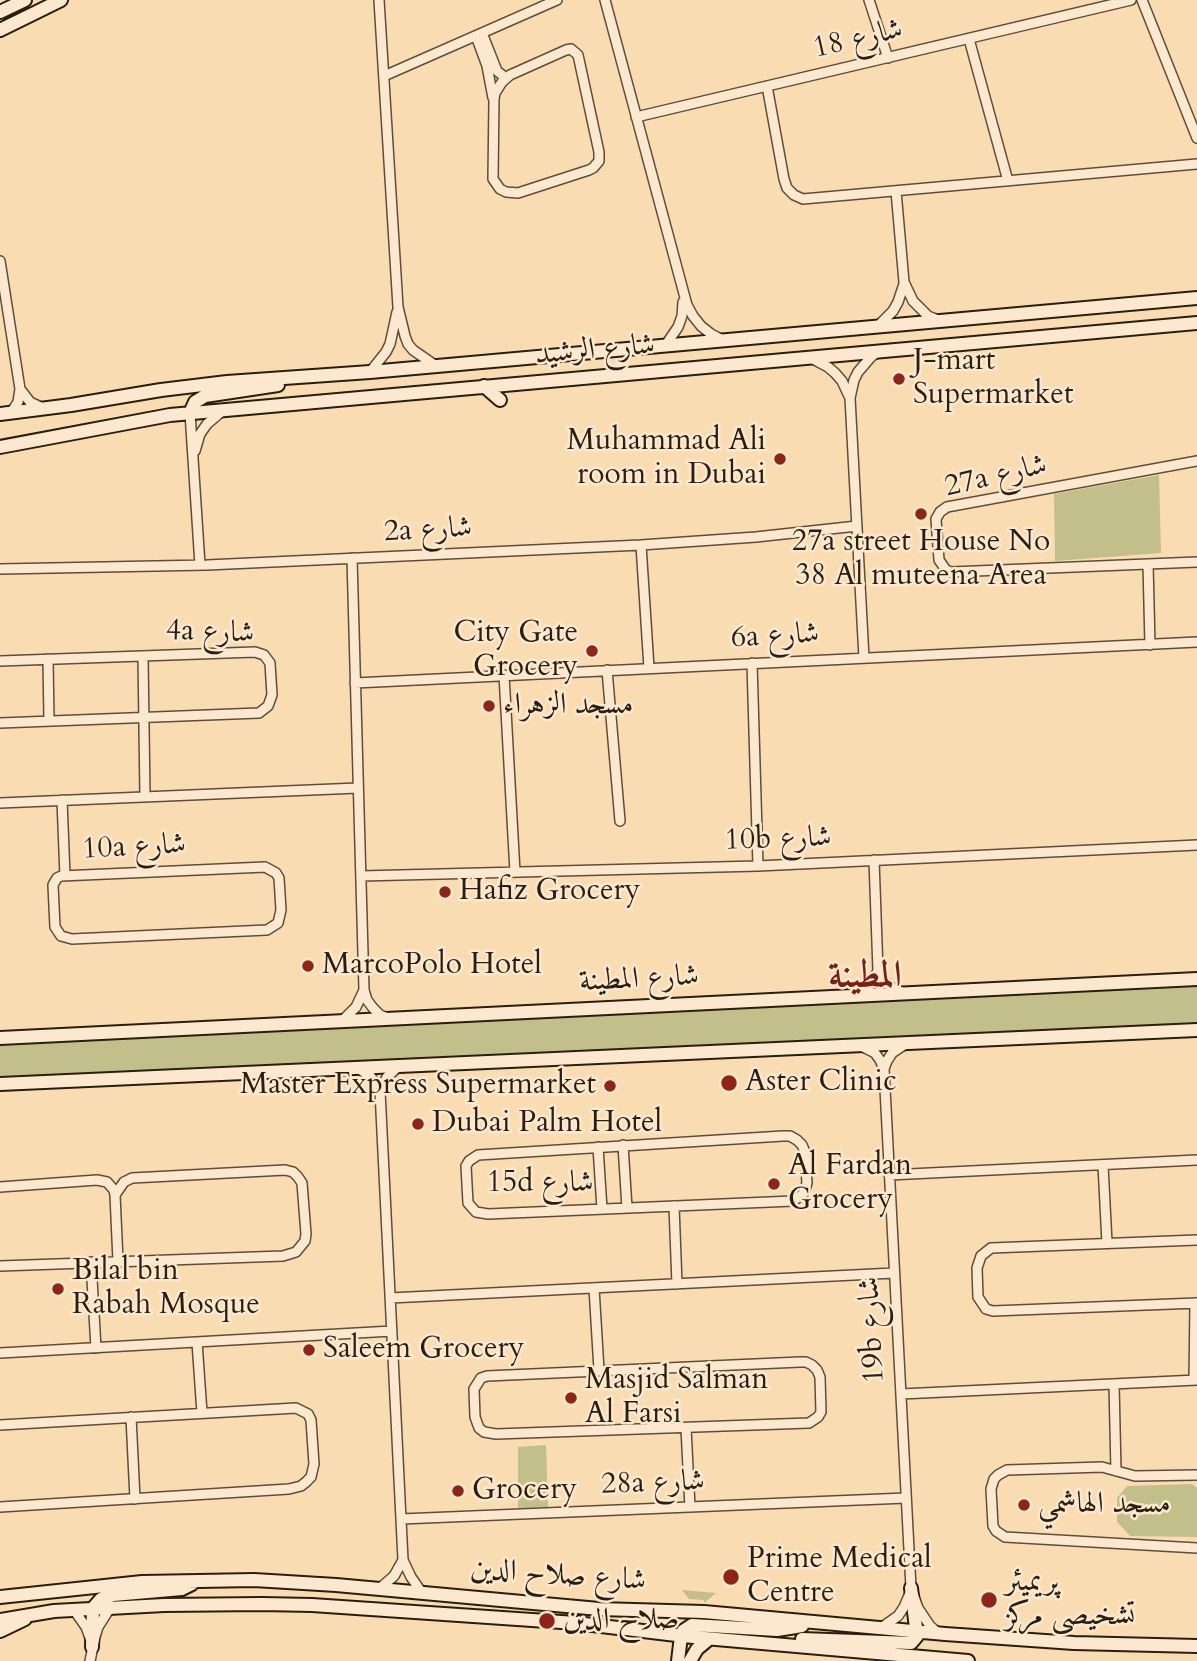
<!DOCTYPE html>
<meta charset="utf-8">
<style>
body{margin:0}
canvas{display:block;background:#fadcb3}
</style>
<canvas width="1197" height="1661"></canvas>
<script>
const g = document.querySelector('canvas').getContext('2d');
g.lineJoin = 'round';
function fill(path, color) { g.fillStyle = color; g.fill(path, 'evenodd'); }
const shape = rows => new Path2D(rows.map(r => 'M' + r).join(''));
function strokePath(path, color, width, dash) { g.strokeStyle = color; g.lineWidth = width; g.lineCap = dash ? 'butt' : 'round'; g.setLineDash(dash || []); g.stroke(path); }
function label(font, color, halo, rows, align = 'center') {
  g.font = font + ' Cardo,Amiri,serif'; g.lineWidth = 5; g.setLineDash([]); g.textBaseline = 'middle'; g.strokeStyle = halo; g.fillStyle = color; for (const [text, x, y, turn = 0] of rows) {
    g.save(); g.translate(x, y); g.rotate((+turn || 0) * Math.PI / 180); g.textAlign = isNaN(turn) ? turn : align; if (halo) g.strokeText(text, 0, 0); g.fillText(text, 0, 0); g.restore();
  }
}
const green = shape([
 [1159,475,1161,553,1055,561,1054,494],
 [1197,983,1197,1024,0,1084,0,1042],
 [546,1445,548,1507,518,1508,518,1447],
 [1192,1484,1197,1488,1197,1537,1130,1536,1117,1522,1117,1498,1127,1486],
 [682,1590,716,1593,704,1603,704,1600,689,1599]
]);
const street = shape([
 [379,0,398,307,405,336,408,344,413,350,436,366],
 [605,0,687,305,693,316,701,326,711,334,721,339],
 [869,0,888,58],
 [1142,0,1197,138],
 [482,33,497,71,506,78],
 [476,36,487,66,493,98],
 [969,39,1008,181],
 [571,49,578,55,599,152,599,161,593,168,589,170,518,193,506,192,500,189,493,179,494,99,495,93,502,82,510,75,566,50,571,49],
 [384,76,557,0],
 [767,86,784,179,787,188,794,195,803,199,1197,164],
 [636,117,1131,0],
 [896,191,904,282,913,301,928,316,938,320],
 [0,261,20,389,18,402,11,413],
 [878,326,893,311,898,302,904,284],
 [665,346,678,327,682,316,683,302],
 [811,358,828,367,835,373,842,381,849,396],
 [370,372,386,352,390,344,397,312],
 [20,389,30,402,43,408],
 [190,413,200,565],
 [195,451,200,434,207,424,221,412],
 [1197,461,947,507,940,512,936,519,939,560,946,570,951,572,1197,562],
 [641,545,649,668],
 [352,558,364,990,367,1000,373,1008,380,1015,388,1018],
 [1148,564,1150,645],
 [0,569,207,565,641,545,756,537,857,526],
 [143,656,145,797],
 [864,658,850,398,854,380,858,372,870,358,877,352],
 [48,659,49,721],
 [0,661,255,652,264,655,270,663,272,695,268,706,259,713,0,723],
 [752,663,758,866],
 [607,670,620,821],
 [504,675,515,872],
 [355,683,1197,642],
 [62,800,65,876],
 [0,803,358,788],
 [265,867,276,873,279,878,281,910,278,923,267,930,72,939,61,936,55,927,53,885,57,878,61,876,265,867],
 [361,876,758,866,1197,845],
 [878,971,883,980,891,987,902,992],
 [859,994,869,987,878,971,874,860],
 [342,1021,356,1007,364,990],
 [863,1047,875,1053,880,1060,884,1069,911,1588,918,1608,930,1626,938,1633],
 [358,1068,371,1077,380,1091,403,1560,411,1577,422,1593],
 [884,1069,887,1061,892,1053,904,1045],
 [380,1091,387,1077,399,1066],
 [783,1136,790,1136,797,1140,802,1145,805,1152,807,1183,805,1189,803,1194,793,1201,488,1214,476,1212,468,1203,466,1166,469,1161,478,1155,783,1136],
 [623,1145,627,1208],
 [598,1147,602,1209],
 [1103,1165,1107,1243],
 [889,1175,1197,1160],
 [0,1187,97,1180,107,1182,114,1190,115,1195,118,1261],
 [674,1206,677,1284],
 [1197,1240,991,1248,981,1256,977,1268,978,1297,986,1309,993,1311,1197,1303],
 [91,1262,96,1348],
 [0,1266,283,1256,296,1252,305,1241,306,1234,302,1183,298,1177,293,1172,285,1170,132,1178,124,1182,115,1195],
 [594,1288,599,1370],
 [390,1298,894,1273],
 [197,1342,202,1413],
 [0,1353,392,1331],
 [800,1362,806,1362,812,1365,817,1370,820,1377,821,1412,818,1417,809,1423,496,1434,484,1432,479,1428,475,1417,474,1389,481,1378,487,1376,800,1362],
 [1194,1380,1195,1303],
 [1114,1384,1116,1471],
 [901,1394,1197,1380],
 [131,1417,135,1499],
 [0,1425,296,1408,308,1414,311,1420,314,1464,311,1477,306,1482,301,1486,289,1489,0,1507],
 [686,1428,690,1507],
 [1197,1475,1135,1476,1102,1467,1007,1470,998,1475,994,1479,991,1489,993,1526,996,1531,1005,1537,1197,1548],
 [401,1519,906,1498],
 [379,1589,394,1576,403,1560],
 [74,1610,86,1627,90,1638],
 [881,1628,898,1616,904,1607,910,1593],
 [90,1661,95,1637,98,1627,110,1608]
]);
const secondary = shape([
 [0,12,25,0],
 [0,30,61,0],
 [484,386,500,400],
 [190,413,195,402,205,396,278,385],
 [0,414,71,405,161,390,227,382,370,372,1197,298],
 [0,447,170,415,1197,323],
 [0,1038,1197,979],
 [0,1084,1197,1030],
 [0,1597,142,1582,254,1580,336,1585,599,1609,704,1612,945,1634,1074,1643,1197,1646],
 [0,1620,54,1611,164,1605,262,1604,312,1605,576,1623,693,1637,968,1661],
 [0,1631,25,1619],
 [802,1639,911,1643,917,1636,911,1588],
 [92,1647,93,1608,101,1599,113,1595,182,1589,192,1584],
 [678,1661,681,1636,683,1631,692,1625,777,1630,802,1626],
 [690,1661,697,1649,709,1639]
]);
const markers = [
 [899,379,7,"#8f2418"],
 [780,459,7,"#8f2418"],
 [921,514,7,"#8f2418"],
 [592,651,7,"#8f2418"],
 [489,706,7,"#8f2418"],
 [445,892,7,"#8f2418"],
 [308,966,7,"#8f2418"],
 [729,1083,9,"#8f2418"],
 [610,1086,7,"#8f2418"],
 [418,1124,7,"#8f2418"],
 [774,1184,7,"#8f2418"],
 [58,1289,7,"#8f2418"],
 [309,1350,7,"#8f2418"],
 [571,1398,7,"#8f2418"],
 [458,1491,7,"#8f2418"],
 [1024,1505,7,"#8f2418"],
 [731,1577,9,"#8f2418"],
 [989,1600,9,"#8f2418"],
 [547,1621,9,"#8f2418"]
];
const streetNames = [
 ["شارع 18",858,40,-13],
 ["شارع الرشيد",595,351,-5],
 ["27a شارع",996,477,-13],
 ["2a شارع",428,531,-3],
 ["4a شارع",210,633,2],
 ["6a شارع",775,637,-3],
 ["10b شارع",778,840,-2],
 ["10a شارع",134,848,-3],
 ["شارع المطينة",639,980,-3],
 ["15d شارع",540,1184],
 ["19b شارع",873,1330,-93],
 ["28a شارع",653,1484,-2],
 ["شارع صلاح الدين",558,1576,4]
];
const poiNames = [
 ["J-mart",913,362],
 ["Supermarket",913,396],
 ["Muhammad Ali",766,442,"right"],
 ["room in Dubai",766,476,"right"],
 ["27a street House No",921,543,"center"],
 ["38 Al muteena Area",921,577,"center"],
 ["City Gate",578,634,"right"],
 ["Grocery",578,668,"right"],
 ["مسجد الزهراء",503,706],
 ["Hafiz Grocery",459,892],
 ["MarcoPolo Hotel",322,966],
 ["Aster Clinic",745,1083],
 ["Master Express Supermarket",596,1086,"right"],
 ["Dubai Palm Hotel",432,1124],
 ["Al Fardan",788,1167],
 ["Grocery",788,1201],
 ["Bilal bin",72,1272],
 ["Rabah Mosque",72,1306],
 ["Saleem Grocery",323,1350],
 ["Masjid Salman",585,1381],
 ["Al Farsi",585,1415],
 ["Grocery",472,1491],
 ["مسجد الهاشمي",1038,1505],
 ["Prime Medical",747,1560],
 ["Centre",747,1594],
 ["پریمیئر",1005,1583],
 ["تشخیصی مرکز",1005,1617],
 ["صلاح الدين",563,1621]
];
const districtNames = [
 ["المطينة",865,977]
];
fill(green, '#c2bf8a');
strokePath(street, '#5d4e3a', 12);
strokePath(secondary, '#291e11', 16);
strokePath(street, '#fce8ce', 9);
strokePath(secondary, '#fce8ce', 12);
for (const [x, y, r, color] of markers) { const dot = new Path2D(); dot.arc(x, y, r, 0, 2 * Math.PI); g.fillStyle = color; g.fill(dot); strokePath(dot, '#fce8ce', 2.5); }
label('30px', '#291e11', '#fce8ce', streetNames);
label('30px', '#291e11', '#fce8ce', poiNames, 'left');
label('bold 37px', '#7a1f14', '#fce8ce', districtNames);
</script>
